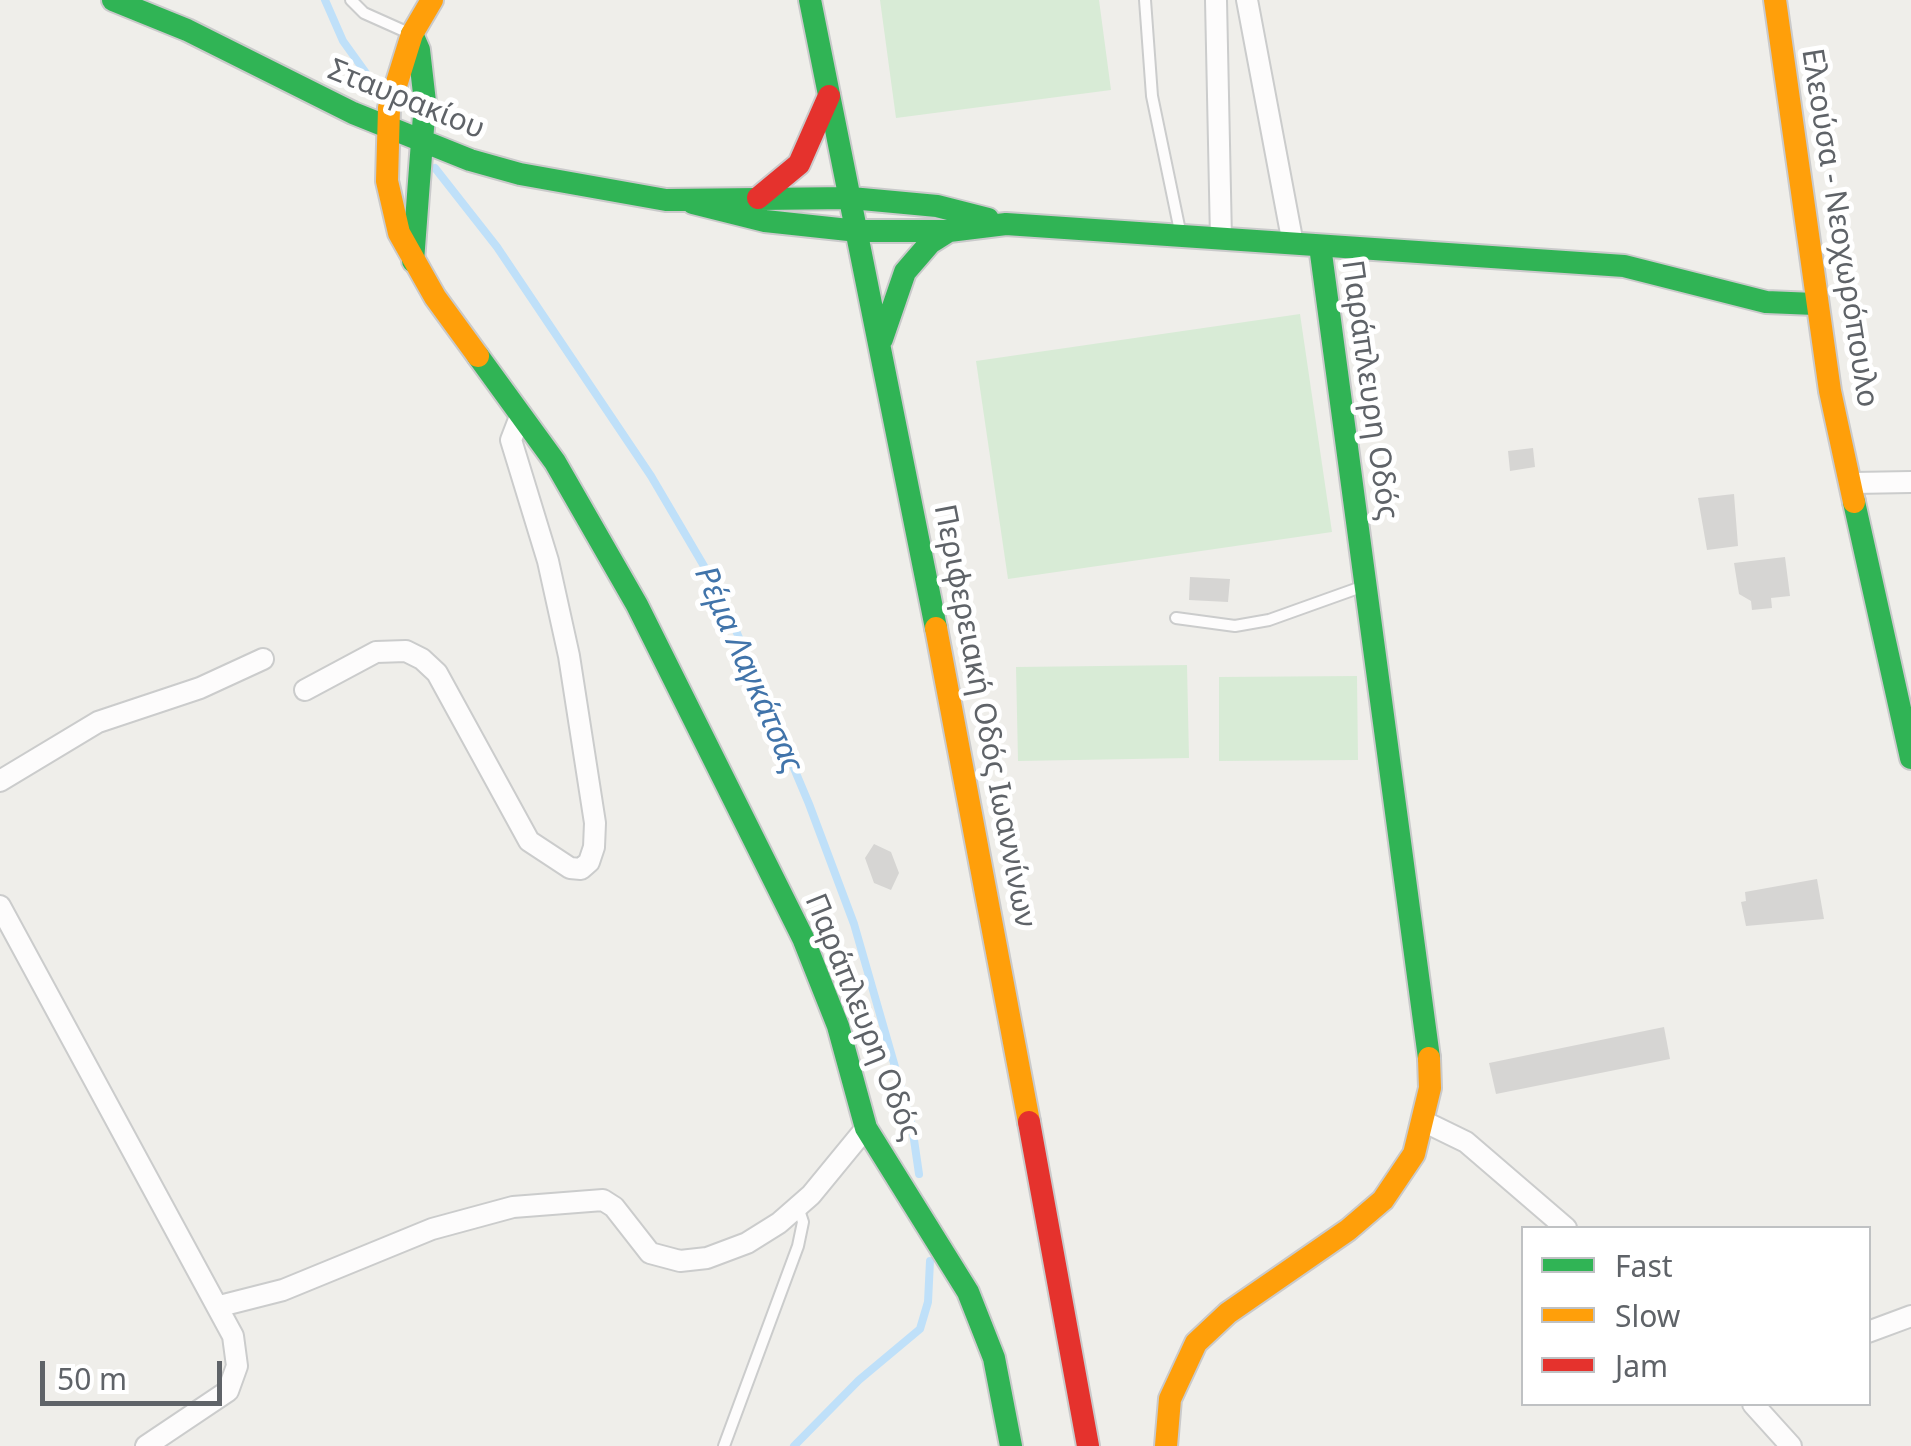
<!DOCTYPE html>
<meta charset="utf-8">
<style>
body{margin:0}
#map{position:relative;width:1911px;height:1446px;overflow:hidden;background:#efeeea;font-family:"Noto Sans",sans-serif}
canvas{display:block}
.legend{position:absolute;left:1521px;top:1226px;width:350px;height:180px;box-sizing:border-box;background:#fff;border:2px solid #bfc1c3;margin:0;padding:12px 18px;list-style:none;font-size:30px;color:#5f6368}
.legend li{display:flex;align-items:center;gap:20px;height:50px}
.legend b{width:50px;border:2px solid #bfc1c3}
.scale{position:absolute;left:40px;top:1361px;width:182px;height:45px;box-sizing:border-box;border:5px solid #5f6368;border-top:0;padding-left:12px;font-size:30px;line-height:35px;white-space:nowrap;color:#5f6368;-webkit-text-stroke:8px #fff;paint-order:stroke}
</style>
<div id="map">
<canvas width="1911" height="1446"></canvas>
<ul class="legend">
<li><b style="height:12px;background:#30b455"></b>Fast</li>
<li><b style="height:12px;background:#ff9f0a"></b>Slow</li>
<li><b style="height:12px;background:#e5322d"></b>Jam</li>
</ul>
<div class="scale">50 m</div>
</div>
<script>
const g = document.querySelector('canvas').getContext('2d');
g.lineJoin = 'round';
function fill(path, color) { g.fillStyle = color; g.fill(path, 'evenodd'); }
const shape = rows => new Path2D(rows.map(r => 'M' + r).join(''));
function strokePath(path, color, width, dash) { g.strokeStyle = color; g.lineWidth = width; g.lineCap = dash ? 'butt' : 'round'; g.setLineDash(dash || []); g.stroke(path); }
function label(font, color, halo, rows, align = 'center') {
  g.font = font + ' "Noto Sans",sans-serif'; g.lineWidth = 10; g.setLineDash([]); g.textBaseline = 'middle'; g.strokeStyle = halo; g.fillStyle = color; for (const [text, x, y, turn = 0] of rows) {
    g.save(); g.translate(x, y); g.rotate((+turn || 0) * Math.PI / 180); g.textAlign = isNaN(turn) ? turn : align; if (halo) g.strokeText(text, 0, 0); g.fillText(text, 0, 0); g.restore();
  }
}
const green = shape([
 [880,0,1099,0,1111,90,896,118],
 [1300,314,1332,532,1008,579,976,361],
 [1187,665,1189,758,1018,761,1016,667],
 [1357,676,1358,760,1219,761,1219,677]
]);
const stream = shape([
 [325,0,343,41,366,73],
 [435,168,497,247,651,476,721,595,809,804,854,924,912,1126,919,1174],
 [794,1446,859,1380,920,1329,928,1302,930,1261]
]);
const building = shape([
 [1533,448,1535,467,1510,471,1508,451],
 [1734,494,1738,546,1707,550,1698,498],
 [1785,557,1790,596,1771,598,1772,608,1752,610,1751,601,1739,594,1734,563],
 [1190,577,1230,579,1228,602,1189,600],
 [874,844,891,852,899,873,891,890,874,883,865,858],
 [1817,879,1824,919,1746,926,1741,902,1746,901,1745,892],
 [1664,1027,1670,1059,1496,1094,1489,1063]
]);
const lane = shape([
 [351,0,364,13,411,34],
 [1145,0,1152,96,1180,231],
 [1176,618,1235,626,1269,620,1364,586],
 [724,1446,798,1246,803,1222,798,1207]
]);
const street = shape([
 [1216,0,1221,239],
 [1247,0,1293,244],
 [1854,483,1911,482],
 [305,690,376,652,406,651,422,659,437,673,529,841,570,868,581,869,589,862,594,847,595,823,569,656,548,561,511,440,521,414],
 [0,781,98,722,200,688,263,659],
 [0,906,233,1336,237,1366,228,1391,146,1446],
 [1425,1122,1466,1142,1566,1228],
 [220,1306,283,1290,432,1229,513,1207,603,1200,614,1207,650,1253,680,1261,707,1258,747,1243,779,1223,811,1195,866,1128],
 [1868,1332,1911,1316],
 [1753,1404,1791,1446]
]);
const fast = shape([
 [113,0,187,30,353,113,470,160,520,174,666,200,851,198,937,206,988,219],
 [810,0,936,628],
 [412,34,419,50,425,102,413,261],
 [693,203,765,221,858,231,949,231,1006,224,1624,266,1766,302,1815,304],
 [1320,246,1429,1058],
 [882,339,905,272,930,243,949,231],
 [478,356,555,462,637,605,803,938,838,1026,866,1128,968,1292,994,1358,1011,1446],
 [1854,502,1911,758]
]);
const slow = shape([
 [432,0,412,34,389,108,387,181,399,233,435,297,478,356],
 [1775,0,1830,391,1854,502],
 [936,628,1029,1122],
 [1166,1446,1170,1399,1196,1343,1228,1313,1348,1230,1383,1200,1414,1154,1430,1088,1429,1058]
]);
const jam = shape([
 [758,198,799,164,829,96],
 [1029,1122,1088,1446]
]);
const streetNames = [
 ["Σταυρακίου",406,100,22],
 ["Ελεούσα - Νεοχωρόπουλο",1839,228,81],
 ["Παράπλευρη Οδός",1369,390,82],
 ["Περιφερειακή Οδός Ιωαννίνων",984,716,79],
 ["Παράπλευρη Οδός",862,1017,68]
];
const waterNames = [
 ["Ρέμα Λαγκάτσας",748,670,66]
];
fill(green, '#d8ebd6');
strokePath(stream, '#bfe0f9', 8);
fill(building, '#d6d5d3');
strokePath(lane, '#cbcccc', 14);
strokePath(street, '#cbcccc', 24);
strokePath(fast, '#cacacb', 26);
strokePath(slow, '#cacacb', 26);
strokePath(jam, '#cacacb', 26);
strokePath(lane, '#fdfcfc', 10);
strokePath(street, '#fdfcfc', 20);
strokePath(fast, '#30b455', 22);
strokePath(slow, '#ff9f0a', 22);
strokePath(jam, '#e5322d', 22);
label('30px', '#5f6368', '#fff', streetNames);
label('italic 32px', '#4174aa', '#fff', waterNames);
</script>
